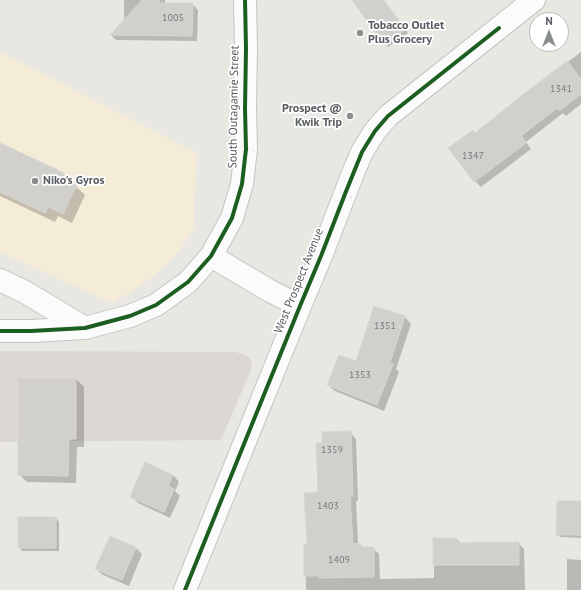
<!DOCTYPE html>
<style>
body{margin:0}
#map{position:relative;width:581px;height:590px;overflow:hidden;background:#e8e7e2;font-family:"PT Sans",sans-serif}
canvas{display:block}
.north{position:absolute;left:529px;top:12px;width:40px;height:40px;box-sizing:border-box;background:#fff;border:1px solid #bcbec0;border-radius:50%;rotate:0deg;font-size:11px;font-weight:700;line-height:16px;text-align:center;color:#575c61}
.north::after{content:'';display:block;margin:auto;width:14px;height:18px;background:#8a8d8e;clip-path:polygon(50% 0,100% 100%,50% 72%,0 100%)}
</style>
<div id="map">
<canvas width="581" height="590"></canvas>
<div class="north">N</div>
</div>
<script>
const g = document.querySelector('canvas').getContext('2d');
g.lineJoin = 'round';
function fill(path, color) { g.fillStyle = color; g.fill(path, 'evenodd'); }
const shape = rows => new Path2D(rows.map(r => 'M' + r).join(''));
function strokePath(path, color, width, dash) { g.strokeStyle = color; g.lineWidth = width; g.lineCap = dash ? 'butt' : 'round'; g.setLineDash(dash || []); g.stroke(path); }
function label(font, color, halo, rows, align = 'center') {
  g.font = font + ' "PT Sans",sans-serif'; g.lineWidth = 3.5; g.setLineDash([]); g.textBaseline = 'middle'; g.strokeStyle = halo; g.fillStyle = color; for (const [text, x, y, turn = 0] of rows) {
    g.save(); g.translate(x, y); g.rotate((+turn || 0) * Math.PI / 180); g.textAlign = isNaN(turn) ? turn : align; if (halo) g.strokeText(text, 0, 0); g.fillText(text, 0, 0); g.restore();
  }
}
const commercial = shape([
 [0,52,197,153,194,212,194,226,188,238,174,257,157,273,137,288,112,303,0,252]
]);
const industrial = shape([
 [0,351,235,352,244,354,250,358,252,362,251,370,221,440,0,442]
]);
const shadow = shape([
 [124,0,165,0,165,4,192,4,198,10,197,41,116,40,111,35,124,21],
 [353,0,384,0,408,33,388,47],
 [581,52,581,104,566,116,563,113,526,142,531,149,481,187,475,181,476,134,521,97],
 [0,144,63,174,85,195,72,223,58,216,55,222,0,196],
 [375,307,405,317,411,324,396,369,399,372,384,411,335,391,328,385,356,363],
 [76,379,84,387,84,447,77,447,76,483,27,482,19,474],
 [350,432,356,439,358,501,356,501,358,544,360,544,363,548,373,548,379,554,380,579,434,578,434,539,457,539,461,544,518,543,524,549,525,590,306,590,305,545,308,545,319,493,323,444],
 [173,475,179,482,175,491,180,496,170,518,138,503,131,496],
 [581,502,581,538,560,537,557,534],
 [56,518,59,522,59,551,22,551,19,547],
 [110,537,136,548,142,554,129,586,103,575,96,569],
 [567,559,581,560,581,590,567,590]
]);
const building = shape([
 [142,0,159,0,159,3,193,3,192,36,110,35,142,0],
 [352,0,384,0,405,30,384,45,352,0],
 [567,61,581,79,581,94,559,111,557,108,521,136,526,143,474,182,448,148,473,130,475,133,521,96,567,61],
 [0,143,64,173,62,178,77,185,63,214,48,207,45,213,0,192,0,143],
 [374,306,405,316,390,363,393,364,377,405,327,385,339,355,356,361,374,306],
 [18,378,76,378,76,439,69,439,68,476,18,475,18,378],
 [351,431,353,496,350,496,353,544,360,543,360,547,374,547,374,577,319,578,319,576,304,576,304,544,307,544,304,493,318,492,316,443,322,443,322,432,351,431],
 [145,462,173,475,168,486,174,489,164,512,130,497,145,462],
 [557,501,581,501,581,535,556,535,557,501],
 [18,517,56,517,56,548,18,548,18,517],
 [110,536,136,547,122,580,95,569,110,536],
 [433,538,457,538,457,543,519,542,519,565,433,565,433,538]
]);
const street = shape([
 [211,256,270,291,300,306],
 [0,280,25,292,85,328],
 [0,331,31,331,85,328,130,316,156,305,188,282,211,256,232,218,242,184,246,149,245,109,246,48,245,0]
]);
const secondary = shape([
 [185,590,246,439,300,306,321,256,353,173,362,152,375,131,388,116,534,0]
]);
const rail = shape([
 [0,14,154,104,212,133,345,194,421,231,581,304]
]);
const cycleway = shape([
 [0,331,31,331,85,328,130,316,156,305,188,282,211,256,232,218,242,184,246,149,245,109,246,48,245,0],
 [185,590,246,439,300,306,321,256,345,194,362,152,375,131,388,116,499,28]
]);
const markers = [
 [360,33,4,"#8a8d8e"],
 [350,116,4,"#8a8d8e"],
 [35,181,4,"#8a8d8e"]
];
const numberNames = [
 ["1005",173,18],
 ["1341",561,89],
 ["1347",473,156],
 ["1351",385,326],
 ["1353",360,375],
 ["1359",332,450],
 ["1403",328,506],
 ["1409",339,560]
];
const poiNames = [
 ["Tobacco Outlet",368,26],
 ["Plus Grocery",368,40],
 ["Prospect @",342,109,"right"],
 ["Kwik Trip",342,123,"right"],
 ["Niko's Gyros",43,181]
];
const streetNames = [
 ["South Outagamie Street",234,107,-89],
 ["West Prospect Avenue",299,281,-68]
];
fill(commercial, '#f5ecd8');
fill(industrial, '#dbd8d4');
fill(shadow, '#0003');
fill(building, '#d1d0cd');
strokePath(building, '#d8d5d1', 1);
strokePath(street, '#c4c4c3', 24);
strokePath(secondary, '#c4c5c4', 24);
strokePath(street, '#fcfbfb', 22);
strokePath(secondary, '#fcfbfb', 22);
strokePath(rail, '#e1e2e1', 3, [1, 5]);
strokePath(cycleway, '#1b5e20', 4);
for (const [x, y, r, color] of markers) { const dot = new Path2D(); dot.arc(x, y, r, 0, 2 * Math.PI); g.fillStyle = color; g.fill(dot); strokePath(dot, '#fff', 1.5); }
label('10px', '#777a7d', null, numberNames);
label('bold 12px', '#575c61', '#fff', poiNames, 'left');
label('12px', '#575c61', '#fff', streetNames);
</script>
